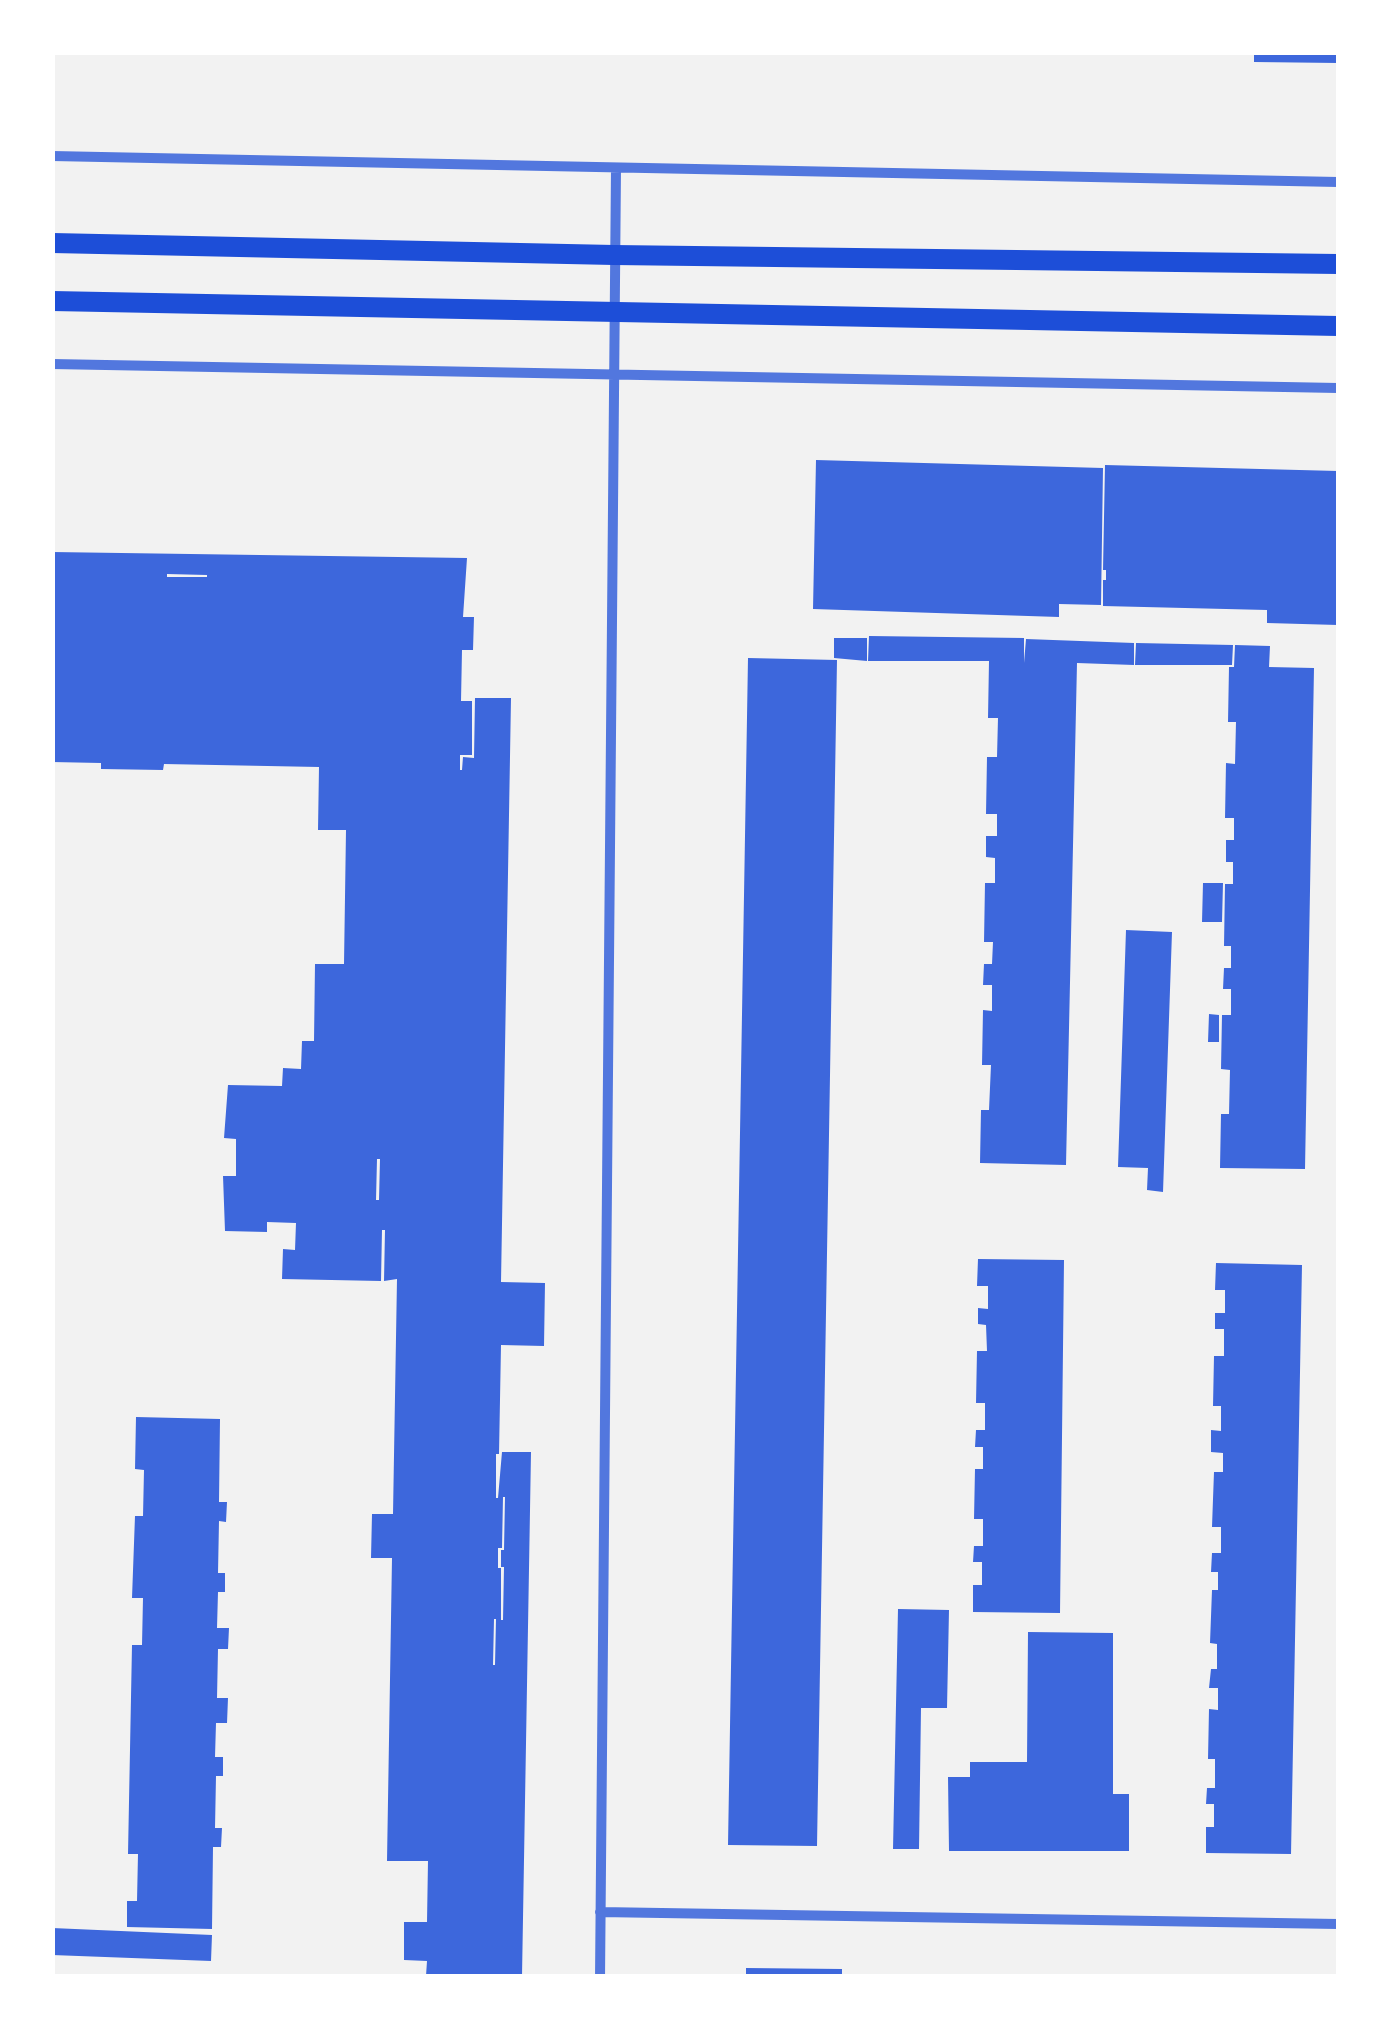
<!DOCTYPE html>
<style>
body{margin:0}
#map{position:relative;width:1391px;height:2029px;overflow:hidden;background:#f2f2f2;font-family:Lato,sans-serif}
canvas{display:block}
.frame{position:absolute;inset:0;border:55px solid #fff;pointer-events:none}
</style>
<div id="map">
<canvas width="1391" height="2029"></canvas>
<div class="frame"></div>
</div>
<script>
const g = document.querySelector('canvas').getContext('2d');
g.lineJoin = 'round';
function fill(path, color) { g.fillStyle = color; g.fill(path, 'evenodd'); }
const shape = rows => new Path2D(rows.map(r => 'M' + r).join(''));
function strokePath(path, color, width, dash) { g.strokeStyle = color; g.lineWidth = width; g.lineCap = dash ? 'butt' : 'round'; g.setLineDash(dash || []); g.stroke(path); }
const building = shape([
 [1254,52,1338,52,1338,63,1254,62],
 [816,460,1103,468,1101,605,1059,604,1059,617,813,609],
 [1105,465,1338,471,1338,625,1267,623,1267,610,1103,606,1103,580,1106,580,1106,570,1103,570],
 [52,552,467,558,463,617,474,617,473,650,462,650,461,701,472,701,472,755,460,755,460,770,462,770,463,757,474,758,475,698,511,698,501,1282,545,1283,544,1346,501,1345,499,1454,496,1454,496,1498,498,1498,502,1452,531,1452,522,1976,426,1976,427,1961,404,1960,404,1922,427,1922,428,1861,387,1861,392,1558,371,1558,372,1514,393,1514,397,1279,384,1281,385,1230,382,1230,381,1281,282,1279,283,1249,295,1250,296,1223,267,1222,267,1232,225,1231,223,1176,236,1176,236,1139,224,1138,228,1085,282,1086,283,1068,301,1069,302,1041,314,1041,315,964,344,964,346,830,318,830,319,767,164,764,163,770,101,769,101,763,52,762],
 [167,574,207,575,207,577,167,577],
 [377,1159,380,1159,379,1200,376,1200],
 [503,1497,505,1497,504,1550,501,1550,501,1567,504,1567,503,1620,501,1620,501,1568,498,1568,498,1548,502,1548],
 [494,1619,496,1619,495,1665,493,1665],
 [869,636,1024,638,1024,663,1026,639,1134,643,1134,665,1077,663,1066,1165,980,1163,981,1110,989,1110,991,1065,982,1065,983,1010,992,1011,992,985,983,985,984,964,992,964,993,942,984,942,985,883,995,883,995,858,986,857,986,836,997,836,997,814,986,814,987,757,997,757,998,718,988,718,989,661,868,661],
 [834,638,867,638,867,661,834,658],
 [1136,643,1233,645,1232,665,1135,665],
 [1235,645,1270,646,1269,667,1314,668,1305,1169,1220,1168,1221,1114,1229,1114,1230,1070,1221,1069,1222,1015,1231,1015,1231,989,1223,989,1224,968,1231,968,1231,946,1224,946,1225,884,1233,884,1233,862,1226,862,1226,840,1234,840,1234,818,1225,818,1226,763,1235,764,1236,722,1228,722,1229,667,1234,667],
 [748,658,837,660,817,1846,728,1845],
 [1203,883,1223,883,1222,922,1202,922],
 [1126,930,1172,932,1163,1192,1147,1190,1148,1168,1118,1167],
 [1209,1014,1219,1015,1219,1042,1208,1042],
 [978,1259,1064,1260,1060,1613,973,1612,973,1585,982,1585,982,1562,973,1562,974,1546,983,1546,983,1519,974,1519,975,1469,983,1469,983,1447,975,1447,976,1430,985,1430,985,1403,976,1403,977,1351,987,1351,986,1325,978,1324,978,1308,988,1309,988,1286,977,1286],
 [1216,1263,1302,1265,1291,1854,1206,1853,1206,1827,1214,1827,1214,1804,1206,1804,1207,1788,1215,1788,1215,1759,1208,1759,1209,1709,1218,1710,1218,1688,1209,1688,1211,1669,1217,1669,1217,1644,1210,1643,1212,1590,1218,1590,1218,1572,1211,1572,1212,1553,1221,1553,1221,1527,1212,1527,1213,1499,1214,1472,1223,1472,1223,1453,1211,1452,1211,1430,1221,1431,1221,1406,1213,1406,1214,1356,1224,1356,1224,1329,1215,1329,1215,1313,1225,1313,1225,1290,1215,1290],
 [136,1417,220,1419,219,1502,227,1502,226,1522,219,1521,218,1573,225,1573,225,1592,218,1592,217,1628,229,1628,228,1649,218,1649,217,1698,228,1698,227,1723,216,1723,215,1757,223,1757,223,1776,216,1776,215,1828,222,1828,221,1847,213,1847,212,1929,127,1927,127,1901,137,1901,138,1854,128,1854,132,1645,142,1645,143,1598,132,1598,135,1516,143,1516,144,1470,135,1469],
 [898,1609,949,1610,947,1708,921,1708,919,1849,893,1849],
 [1028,1632,1113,1633,1113,1794,1129,1794,1129,1851,949,1851,948,1777,970,1777,970,1762,1027,1762],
 [52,1928,212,1935,211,1961,52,1955],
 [746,1968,842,1969,842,1976,746,1976]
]);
const minor = shape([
 [52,156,1338,182],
 [52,364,1338,388],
 [600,1912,1338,1924],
 [600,1976,616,168]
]);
const secondary = shape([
 [52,243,614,255,1338,264],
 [52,301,1338,326]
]);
fill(building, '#3d67dc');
strokePath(minor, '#5277de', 10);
strokePath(secondary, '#1d4ed8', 20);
</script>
